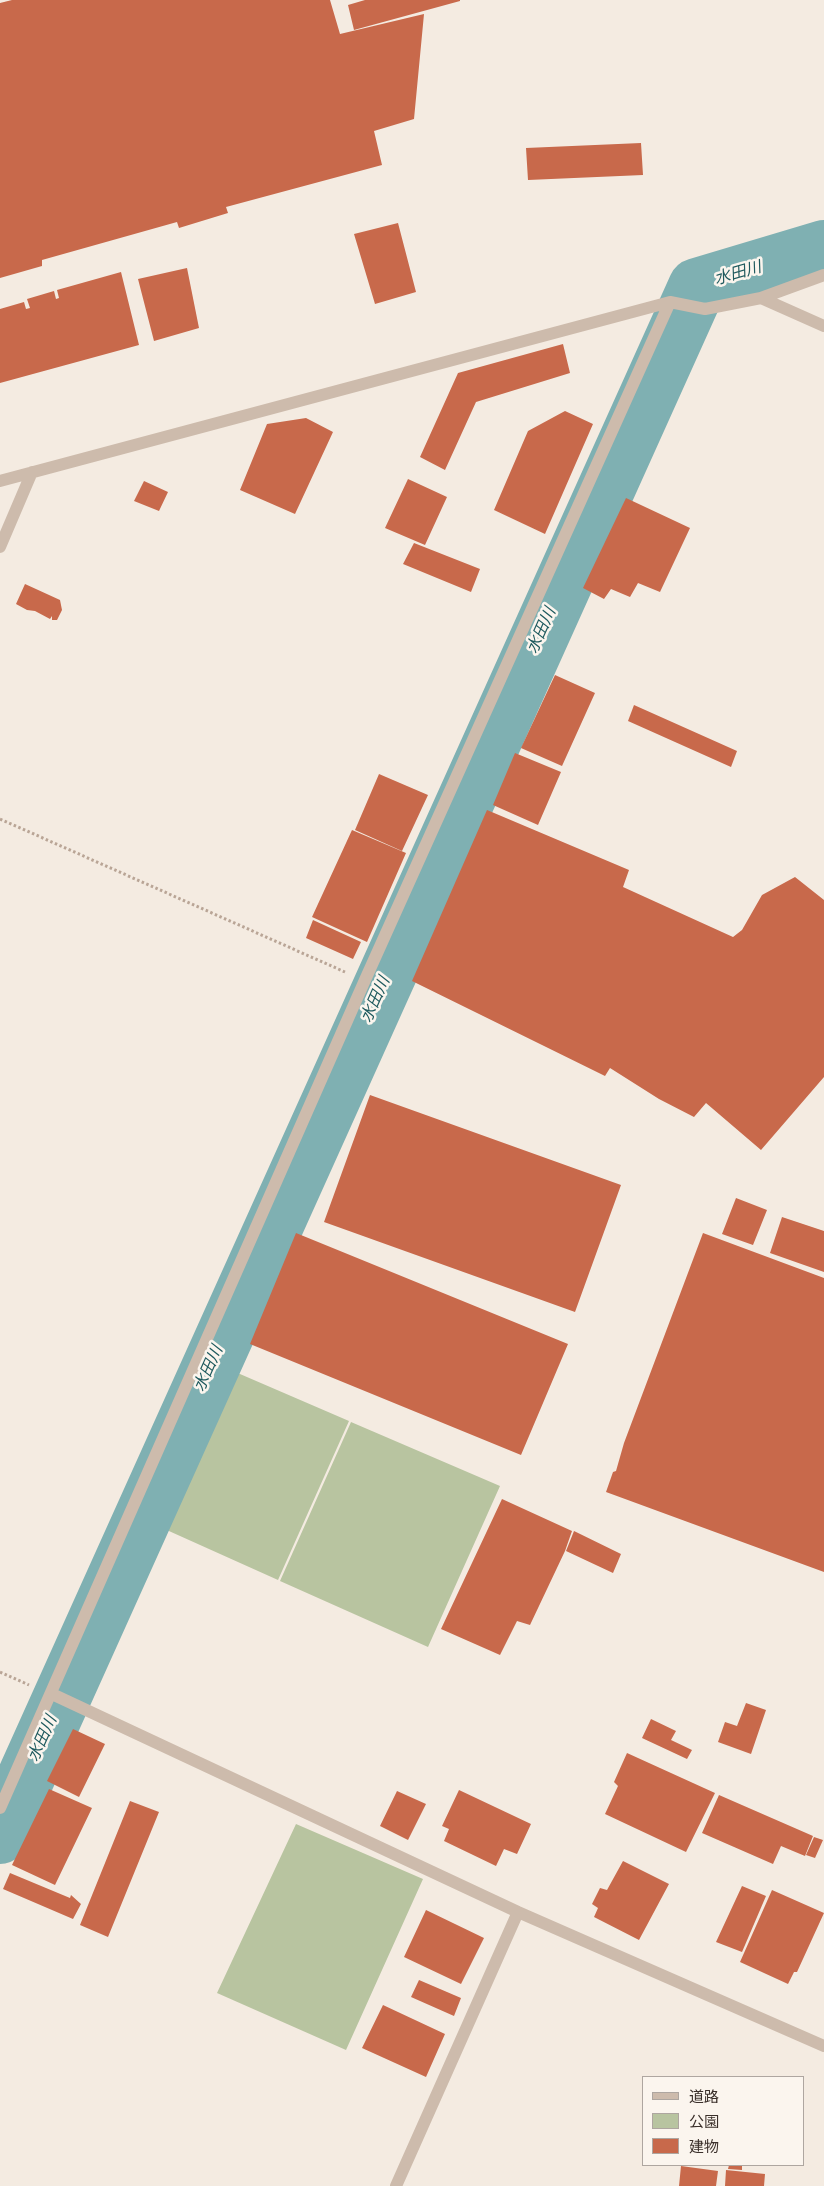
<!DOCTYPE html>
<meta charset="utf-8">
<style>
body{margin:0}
#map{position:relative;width:824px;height:2186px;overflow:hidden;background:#f4ebe1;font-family:"Sofia Sans Condensed","Noto Sans JP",sans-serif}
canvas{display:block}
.legend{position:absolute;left:642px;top:2076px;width:162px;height:90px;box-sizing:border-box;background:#fbf5ee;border:1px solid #aea6a0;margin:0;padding:6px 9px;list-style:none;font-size:15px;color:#3b302b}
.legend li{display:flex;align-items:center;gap:10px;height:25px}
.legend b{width:25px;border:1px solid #aea6a0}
</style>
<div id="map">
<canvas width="824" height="2186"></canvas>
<ul class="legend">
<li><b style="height:6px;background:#cdbbac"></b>道路</li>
<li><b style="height:14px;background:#b8c4a0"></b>公園</li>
<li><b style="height:14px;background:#c8694b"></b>建物</li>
</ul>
</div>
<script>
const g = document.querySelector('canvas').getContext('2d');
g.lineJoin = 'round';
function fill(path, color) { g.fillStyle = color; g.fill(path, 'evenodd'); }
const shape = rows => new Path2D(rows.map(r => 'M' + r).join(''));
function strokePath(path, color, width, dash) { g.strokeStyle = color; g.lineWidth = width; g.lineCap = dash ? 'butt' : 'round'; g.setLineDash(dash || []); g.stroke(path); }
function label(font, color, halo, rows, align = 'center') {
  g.font = font + ' "Sofia Sans Condensed","Noto Sans JP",sans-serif'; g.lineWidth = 5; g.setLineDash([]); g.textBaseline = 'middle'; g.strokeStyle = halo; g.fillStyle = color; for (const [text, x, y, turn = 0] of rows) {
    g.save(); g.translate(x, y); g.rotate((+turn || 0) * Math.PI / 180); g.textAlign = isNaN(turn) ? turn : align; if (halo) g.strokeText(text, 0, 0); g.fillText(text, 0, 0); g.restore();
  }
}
const green = shape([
 [233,1371,349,1421,278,1580,160,1527],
 [351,1422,500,1486,428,1647,280,1581],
 [296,1824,423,1879,346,2050,217,1993]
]);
const river = shape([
 [0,1835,697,287,824,249]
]);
const building = shape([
 [12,0,330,0,340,34,424,14,414,119,374,131,382,165,226,207,228,213,179,228,177,222,42,260,42,266,0,278,0,3],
 [365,0,460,0,460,1,354,30,348,5],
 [641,143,643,175,528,180,526,148],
 [398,223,416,292,375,304,354,234],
 [187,268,199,328,154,341,138,279],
 [121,272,139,345,0,383,0,309,24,302,26,309,30,308,27,299,54,291,56,299,59,298,57,290],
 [563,344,570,373,476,402,445,470,420,457,458,373],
 [565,411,593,424,545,534,494,510,528,431],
 [306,418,333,432,295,514,240,490,267,424],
 [408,479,447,497,425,545,385,528],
 [144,481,168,492,159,511,134,501],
 [626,498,690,528,660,592,638,583,630,597,611,589,604,599,583,588],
 [414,543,480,569,471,592,403,564],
 [25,584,60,600,62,610,57,620,52,620,52,616,50,619,35,611,27,610,16,604],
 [555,675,595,693,562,766,521,748],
 [634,705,737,751,731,767,628,721],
 [515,753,561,772,538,825,493,805],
 [379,774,428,795,402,851,355,830],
 [487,810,629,870,623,887,733,937,742,930,762,895,795,877,824,900,824,1077,761,1150,706,1103,694,1117,659,1099,610,1068,605,1076,412,981],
 [352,830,406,853,367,942,312,917],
 [313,920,361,942,353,959,306,938],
 [370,1095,621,1185,575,1312,324,1222],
 [736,1198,767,1210,753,1245,722,1234],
 [782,1217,824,1231,824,1272,770,1253],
 [296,1233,568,1344,521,1455,250,1344],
 [703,1233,824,1278,824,1572,606,1492,613,1472,616,1471,624,1443],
 [502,1499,572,1531,565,1551,530,1625,517,1621,500,1655,441,1629],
 [574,1531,621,1554,613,1573,566,1551],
 [746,1703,766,1710,751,1754,718,1742,725,1722,737,1726],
 [651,1719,676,1731,671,1740,692,1750,687,1759,642,1738],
 [73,1729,105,1744,79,1797,47,1781],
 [627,1753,715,1793,686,1852,605,1814,618,1786,614,1782],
 [49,1789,92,1808,55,1885,12,1865],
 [459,1790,531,1824,517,1854,504,1849,496,1866,444,1841,449,1829,442,1826],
 [397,1791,426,1804,408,1840,380,1826],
 [719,1795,813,1836,805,1856,781,1846,773,1864,702,1833],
 [130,1801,159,1812,108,1937,80,1925],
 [814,1837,823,1840,815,1858,806,1855],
 [623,1861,669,1884,639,1940,594,1917,598,1908,592,1904,600,1888,607,1890],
 [10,1873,70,1898,71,1895,81,1904,73,1919,3,1889],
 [742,1886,766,1896,742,1952,716,1942],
 [772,1890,824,1913,797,1972,794,1972,788,1984,740,1962],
 [426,1910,484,1938,461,1984,404,1957],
 [419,1980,461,1998,454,2016,411,1997],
 [383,2005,445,2034,426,2077,362,2048],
 [729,2165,742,2165,742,2170,728,2169],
 [681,2166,718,2171,716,2186,679,2186],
 [726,2170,765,2174,764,2186,725,2186]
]);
const path = shape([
 [0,819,345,972],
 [0,1672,29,1685]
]);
const street = shape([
 [761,298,824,326],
 [0,481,670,302,705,309,761,298,824,275],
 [0,547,32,472],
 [52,1694,518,1912,824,2046],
 [0,1808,365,980,670,302],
 [396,2186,518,1912]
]);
const waterNames = [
 ["水田川",738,274,-16],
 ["水田川",542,631,-66],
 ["水田川",376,1000,-66],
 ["水田川",209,1369,-66],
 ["水田川",43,1739,-66]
];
fill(green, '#b8c4a0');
strokePath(river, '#7fb0b2', 58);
fill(building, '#c8694b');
strokePath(path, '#b9a596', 3, [2.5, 2.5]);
strokePath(street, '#cdbbac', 12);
label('italic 16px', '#1f5a5e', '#fbf5ee', waterNames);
</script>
